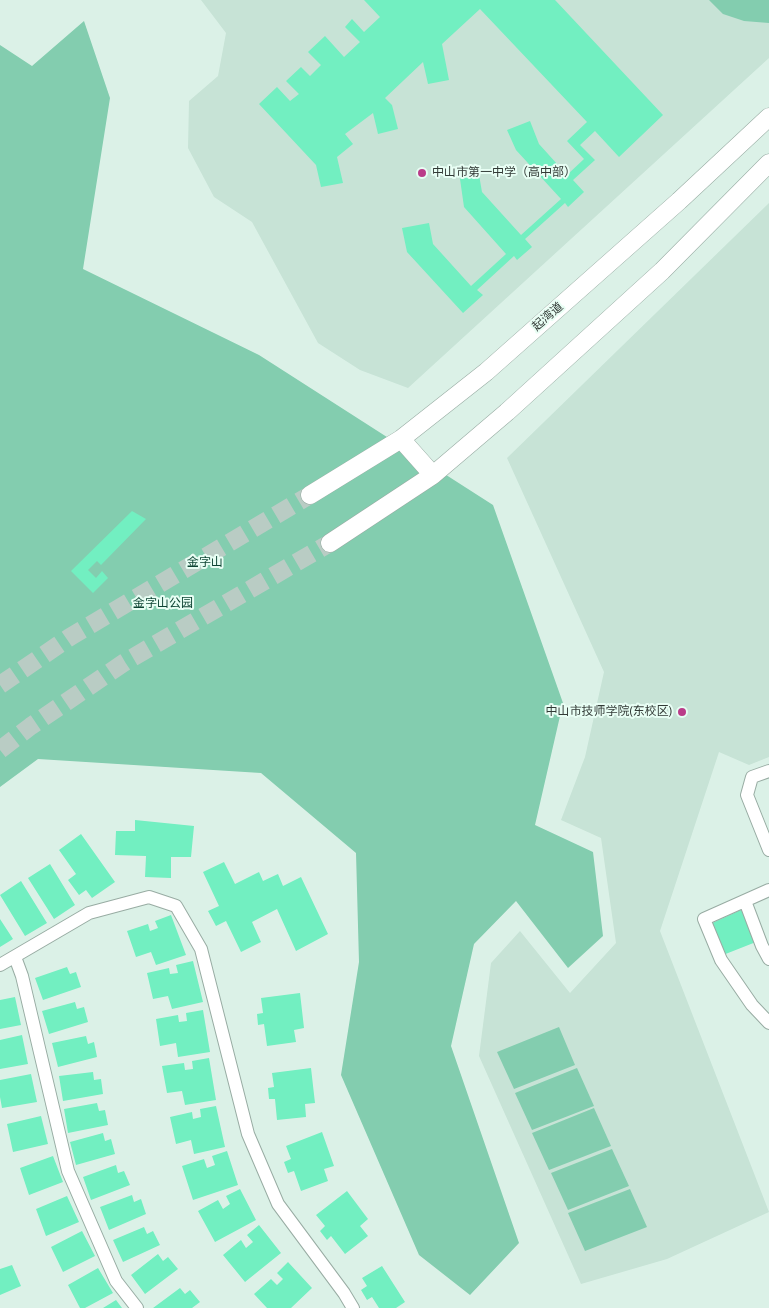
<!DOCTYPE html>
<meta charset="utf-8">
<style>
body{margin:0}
canvas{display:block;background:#dbf1e7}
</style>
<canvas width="769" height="1308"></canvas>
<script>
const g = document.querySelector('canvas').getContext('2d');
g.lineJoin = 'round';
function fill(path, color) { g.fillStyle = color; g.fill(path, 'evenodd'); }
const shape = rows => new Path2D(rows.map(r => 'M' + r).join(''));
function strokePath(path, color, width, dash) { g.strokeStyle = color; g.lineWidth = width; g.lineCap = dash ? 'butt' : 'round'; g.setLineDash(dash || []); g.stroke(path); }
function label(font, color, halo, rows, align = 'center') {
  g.font = font + ' "Archivo Narrow","Noto Sans SC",sans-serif'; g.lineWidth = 4; g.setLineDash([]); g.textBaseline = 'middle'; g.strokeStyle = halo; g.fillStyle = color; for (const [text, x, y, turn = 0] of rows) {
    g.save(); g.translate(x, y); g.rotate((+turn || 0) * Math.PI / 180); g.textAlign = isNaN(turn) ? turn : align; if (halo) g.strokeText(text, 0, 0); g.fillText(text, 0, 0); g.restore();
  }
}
const built = shape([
 [201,0,769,0,769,58,408,388,360,370,318,343,252,222,214,197,188,148,189,101,218,76,226,33],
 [769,203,769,757,749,765,719,752,660,931,769,1212,667,1259,581,1284,479,1056,491,963,520,931,570,993,616,943,601,838,561,820,585,757,604,672,507,458]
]);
const green = shape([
 [709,0,769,0,769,23,744,21,723,14],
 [84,21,110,98,83,269,259,355,493,505,563,703,535,825,593,852,603,936,568,968,516,901,474,944,451,1046,519,1243,470,1295,419,1255,341,1075,359,962,356,853,261,773,38,759,0,787,0,45,32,66],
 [559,1027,575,1065,514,1089,497,1052],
 [577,1068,594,1106,532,1130,515,1093],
 [594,1108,611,1146,549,1170,532,1133],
 [612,1149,629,1186,568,1210,551,1173],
 [630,1189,647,1227,585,1251,568,1213]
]);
const building = shape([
 [364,0,555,0,663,115,619,157,595,131,580,145,595,160,573,180,584,192,568,207,565,203,525,239,532,247,517,260,514,256,477,290,483,295,463,313,407,252,402,228,429,223,433,244,471,286,506,254,464,207,459,172,478,169,482,192,521,235,561,199,516,150,507,130,530,121,539,144,567,175,584,159,567,141,587,122,480,9,442,44,449,80,428,84,423,62,385,98,392,105,398,129,378,134,373,113,345,134,353,144,337,157,343,183,321,187,316,165,259,104,277,87,290,101,299,94,286,81,301,67,310,76,321,65,308,52,325,36,344,57,360,42,345,27,352,19,364,32,380,17],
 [132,511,146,519,101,565,97,561,88,570,96,578,102,571,108,578,93,593,71,571],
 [135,820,194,826,191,857,171,857,171,878,145,877,146,856,115,855,116,831,135,831],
 [81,834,115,882,92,898,86,890,79,895,68,880,76,874,59,850],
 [224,862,235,884,259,872,263,881,278,874,283,886,301,877,328,934,296,951,277,909,252,922,261,942,241,952,226,921,216,926,208,911,219,906,203,872],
 [50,864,75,905,54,919,28,878],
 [21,881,47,923,25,936,0,895],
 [743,909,756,942,723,955,710,924],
 [171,915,186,955,156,965,151,952,136,957,127,931,148,924,150,931,158,928,155,921],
 [0,919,13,939,0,947],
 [193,961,203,1002,172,1009,168,996,153,999,147,973,169,968,170,974,178,973,176,965],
 [67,967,70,974,76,972,81,987,43,1000,35,978],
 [300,993,304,1028,294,1030,296,1042,267,1046,264,1024,258,1025,257,1014,263,1013,261,998],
 [15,997,21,1025,0,1029,0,1000],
 [75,1002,77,1009,84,1007,88,1022,49,1034,42,1011],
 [203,1010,210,1052,178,1057,176,1043,160,1046,156,1019,178,1015,179,1022,187,1021,186,1013],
 [22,1035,28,1064,0,1069,0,1040],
 [86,1036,88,1044,94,1042,97,1057,58,1067,52,1043],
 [209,1058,216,1100,185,1105,182,1091,167,1093,162,1066,184,1063,185,1070,193,1069,192,1061],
 [311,1068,315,1103,305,1104,306,1117,277,1120,275,1099,269,1099,268,1088,274,1087,272,1073],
 [93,1072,94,1080,101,1079,103,1094,63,1101,59,1076],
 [31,1074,37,1102,2,1108,0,1097,0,1080],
 [97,1103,99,1111,105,1110,108,1125,68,1133,64,1109],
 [216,1106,225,1147,194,1154,191,1140,176,1144,170,1117,192,1112,193,1119,201,1117,200,1109],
 [41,1116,48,1144,13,1152,7,1124],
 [322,1132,334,1166,324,1169,328,1181,301,1191,294,1171,288,1173,284,1162,291,1159,286,1146],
 [103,1133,105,1141,111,1139,115,1154,76,1165,70,1142],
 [227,1151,238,1185,193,1200,182,1166,204,1159,207,1168,215,1165,212,1156],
 [53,1156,63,1182,29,1195,20,1168],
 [116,1165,118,1173,124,1171,130,1185,91,1200,83,1177],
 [240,1189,256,1220,215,1242,198,1211,218,1200,223,1209,230,1204,226,1196],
 [347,1191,368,1219,360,1226,368,1236,345,1254,331,1236,327,1240,320,1231,325,1226,316,1215],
 [132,1195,134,1202,141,1199,146,1214,109,1230,100,1207],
 [67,1196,79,1222,46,1236,36,1209],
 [259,1225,281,1253,245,1282,223,1255,241,1240,246,1248,253,1242,247,1235],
 [144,1227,147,1234,153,1231,160,1245,123,1262,113,1240],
 [82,1231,95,1256,63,1272,51,1247],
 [158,1254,163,1261,168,1257,178,1269,145,1294,131,1275],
 [288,1262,312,1288,291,1308,267,1308,254,1294,271,1279,277,1285,283,1279,277,1273],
 [12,1265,21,1286,0,1295,0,1269],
 [382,1266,405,1302,396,1308,379,1308,372,1297,367,1300,361,1290,367,1286,362,1278],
 [98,1268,113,1293,85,1308,80,1308,68,1285],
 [180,1288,185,1294,190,1290,200,1302,192,1308,153,1308],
 [116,1300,122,1308,103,1308]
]);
const secondaryTunnel = shape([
 [0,685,70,637,310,495],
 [0,750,31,726,125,662,330,543]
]);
const street = shape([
 [769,771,752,777,747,795,769,850],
 [769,890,704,919,721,960,752,1005,769,1023],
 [745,901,762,946,769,959],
 [15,957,22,976,68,1171,116,1281,137,1308],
 [0,965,89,913,149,897,176,906,201,949,248,1134,278,1204,344,1293,353,1308]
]);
const secondary = shape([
 [401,439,433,475],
 [310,495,401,439,486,372,679,201,769,117],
 [330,543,433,475,507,412,662,271,769,163]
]);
const markers = [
 [422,173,5,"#ba3c89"],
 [682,712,5,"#ba3c89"]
];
const poiNames = [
 ["中山市第一中学（高中部）",432,173],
 ["中山市技师学院(东校区)",672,712,"right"]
];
const streetNames = [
 ["起湾道",548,317,-41]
];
const parkNames = [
 ["金字山",205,563],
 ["金字山公园",163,604]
];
fill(built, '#c7e3d6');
fill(green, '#83cdaf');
fill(building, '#72efc1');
strokePath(secondaryTunnel, '#b9ccc4', 18, [18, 9]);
strokePath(street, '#98aca3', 14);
strokePath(secondary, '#98aca3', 19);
strokePath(street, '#fff', 12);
strokePath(secondary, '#fff', 18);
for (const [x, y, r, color] of markers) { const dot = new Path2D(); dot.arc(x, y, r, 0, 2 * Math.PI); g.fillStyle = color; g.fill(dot); strokePath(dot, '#e8fef4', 2); }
label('12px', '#323a36', '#e8fef4', poiNames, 'left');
label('12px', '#323a36', '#e8fef4', streetNames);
label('12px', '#0c4332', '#e8fef4', parkNames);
</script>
